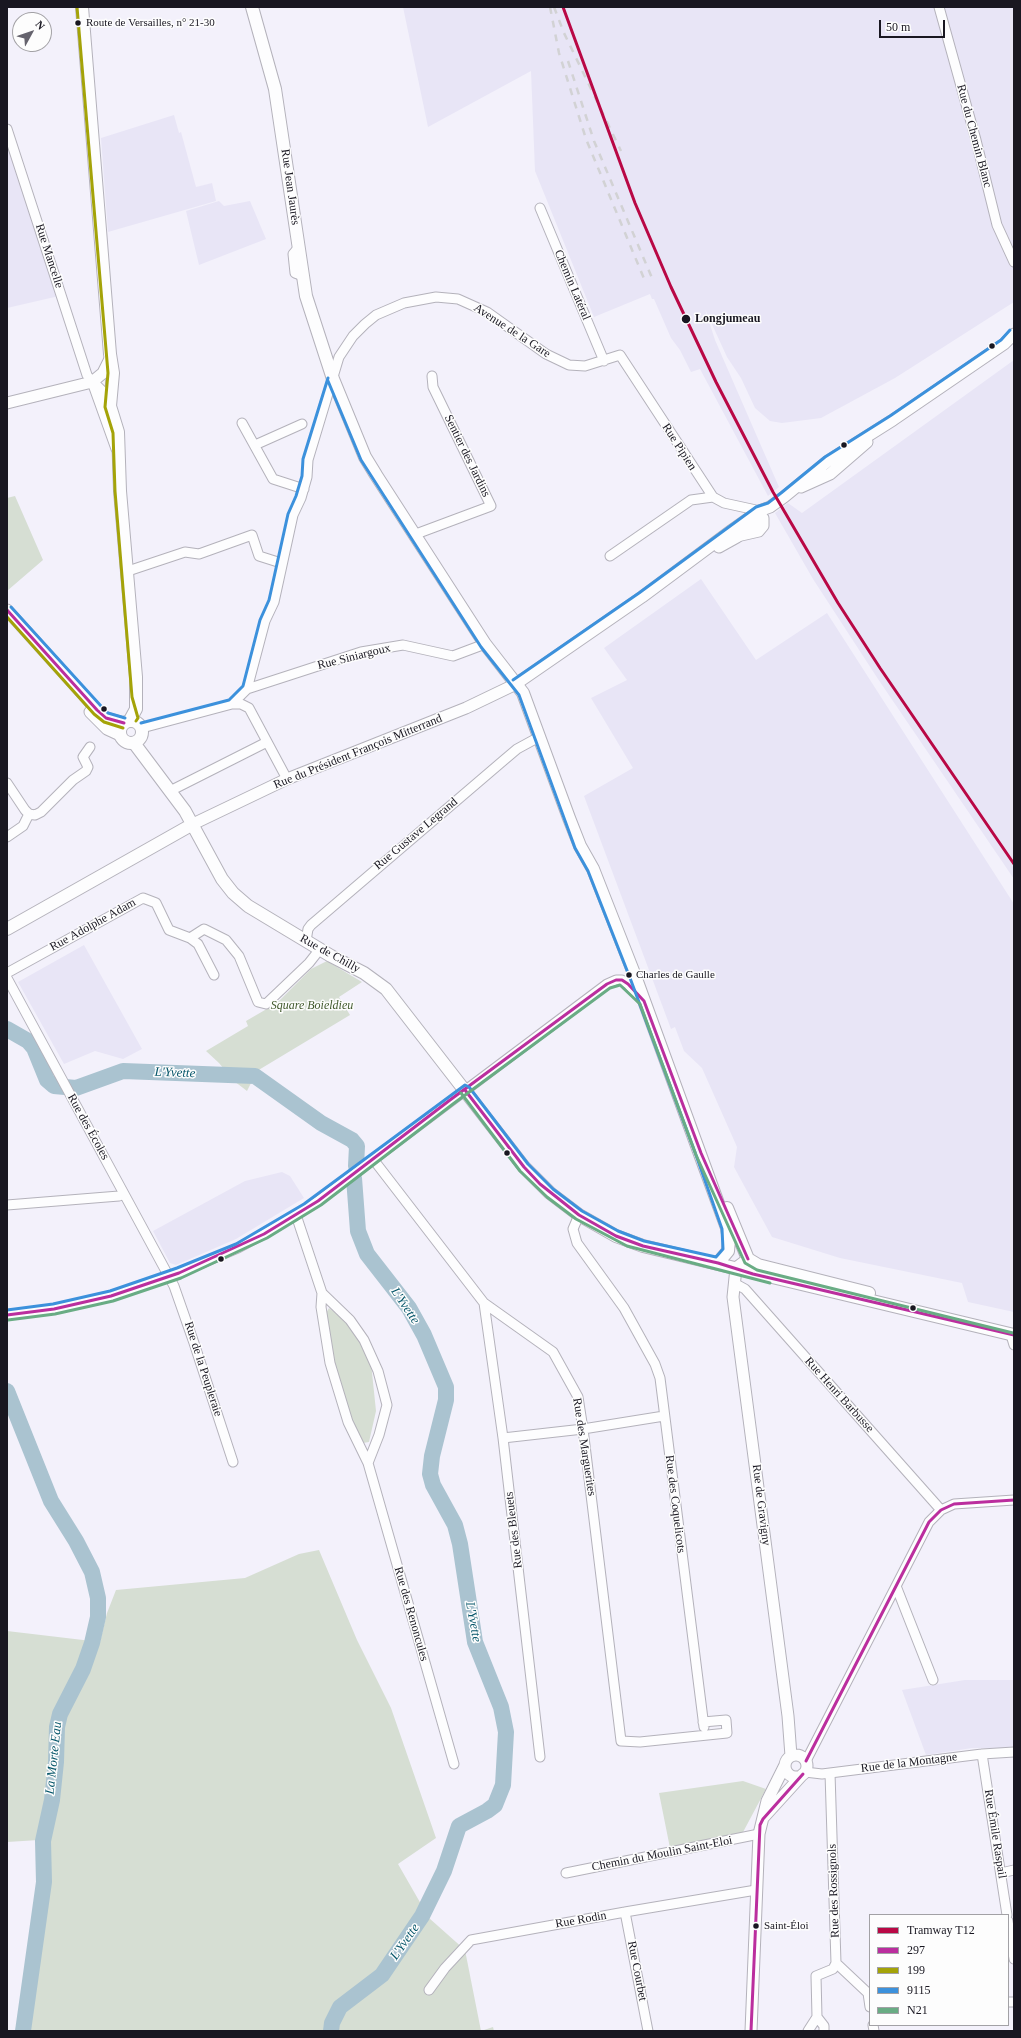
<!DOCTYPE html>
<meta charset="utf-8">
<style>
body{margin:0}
#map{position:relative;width:1021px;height:2038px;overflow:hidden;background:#f3f1fb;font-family:Georgia,serif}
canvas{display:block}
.frame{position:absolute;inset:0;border:8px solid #191721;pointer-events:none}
.legend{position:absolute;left:869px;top:1914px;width:140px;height:112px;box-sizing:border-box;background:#fdfdfd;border:1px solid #a2a1a5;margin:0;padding:5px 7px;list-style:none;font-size:12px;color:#191721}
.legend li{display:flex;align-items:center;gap:8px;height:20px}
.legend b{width:20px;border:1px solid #a2a1a5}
.north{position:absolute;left:12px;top:12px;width:40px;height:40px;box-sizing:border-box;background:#fdfdfd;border:1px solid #a2a1a5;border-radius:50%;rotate:50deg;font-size:11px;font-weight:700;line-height:16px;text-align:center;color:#191721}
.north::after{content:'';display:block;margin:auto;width:14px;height:18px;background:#65636d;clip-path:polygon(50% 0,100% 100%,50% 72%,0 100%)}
.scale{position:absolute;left:879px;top:20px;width:66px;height:18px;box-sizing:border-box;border:2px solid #191721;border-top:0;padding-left:5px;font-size:12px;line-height:14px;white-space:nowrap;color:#191721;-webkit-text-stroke:3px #fdfdfd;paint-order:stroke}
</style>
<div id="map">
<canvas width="1021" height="2038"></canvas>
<div class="frame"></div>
<ul class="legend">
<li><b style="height:5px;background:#b90845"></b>Tramway T12</li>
<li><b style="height:5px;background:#bb2e9e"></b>297</li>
<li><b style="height:5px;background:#a4a308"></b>199</li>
<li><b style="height:5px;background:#3c91dc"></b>9115</li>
<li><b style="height:5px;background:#69ac84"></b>N21</li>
</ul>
<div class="north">N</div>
<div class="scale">50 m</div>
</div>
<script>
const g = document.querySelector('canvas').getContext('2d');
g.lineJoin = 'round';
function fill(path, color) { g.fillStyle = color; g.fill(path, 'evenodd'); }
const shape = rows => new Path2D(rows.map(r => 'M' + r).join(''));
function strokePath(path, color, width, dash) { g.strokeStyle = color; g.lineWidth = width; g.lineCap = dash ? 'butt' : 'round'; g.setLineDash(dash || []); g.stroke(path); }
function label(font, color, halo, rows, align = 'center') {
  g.font = font + ' Georgia,serif'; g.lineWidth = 3; g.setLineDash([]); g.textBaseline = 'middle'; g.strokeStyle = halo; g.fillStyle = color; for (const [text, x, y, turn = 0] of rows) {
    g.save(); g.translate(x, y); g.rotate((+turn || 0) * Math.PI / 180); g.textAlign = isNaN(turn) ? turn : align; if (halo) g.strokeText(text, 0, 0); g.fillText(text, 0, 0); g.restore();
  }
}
const built = shape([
 [403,7,1014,7,1014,302,895,378,821,418,782,423,770,421,755,408,741,378,727,357,705,309,715,340,779,487,768,496,700,369,691,372,680,350,671,338,654,299,652,299,650,294,594,317,535,171,531,71,428,127],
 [174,115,179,133,181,132,196,187,212,183,216,201,108,232,101,138],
 [7,141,59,296,7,308],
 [219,201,224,206,250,201,266,239,199,265,186,211],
 [1014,360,1014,879,878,679,813,579,775,513,788,503,802,513],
 [701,579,756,660,827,613,1014,904,1014,1312,968,1302,962,1283,840,1258,772,1237,734,1167,737,1147,702,1068,684,1051,675,1027,671,1029,584,796,633,768,591,698,627,680,604,648],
 [84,945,142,1049,123,1059,95,1051,64,1064,18,982],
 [282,1172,290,1176,304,1198,236,1239,176,1265,170,1263,153,1231,245,1181],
 [965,1680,1014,1680,1014,1748,972,1748,926,1755,902,1690]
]);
const green = shape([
 [15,496,43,560,7,591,7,498],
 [327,961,362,982,339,997,350,1015,257,1071,247,1091,234,1081,219,1063,206,1051,248,1026,246,1021,277,1003,311,969],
 [329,1308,346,1321,360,1338,371,1363,376,1411,369,1442,363,1443,354,1426,331,1364,326,1313],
 [319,1550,357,1640,391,1708,436,1838,398,1864,429,1918,465,1950,481,2031,493,2027,494,2031,19,2031,41,1879,39,1840,7,1842,7,1631,100,1642,107,1613,116,1590,245,1578,299,1554],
 [743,1781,766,1789,742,1834,670,1848,659,1793]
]);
const river = shape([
 [7,1029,28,1041,34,1048,47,1080,54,1086,76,1088,123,1071,255,1076,321,1123,352,1140,357,1146,356,1166],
 [7,1391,51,1501,76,1541,92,1572,98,1598,98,1617,92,1643,83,1669,60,1714,57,1727,56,1762,52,1800,43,1841,44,1882,23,2031],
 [331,2031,332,2023,340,2007,382,1975,422,1916,444,1871,459,1826,487,1811,495,1805,503,1785,506,1732,501,1707,475,1642,460,1544,455,1525,433,1485,430,1474,432,1456,446,1400,446,1387,424,1335,409,1308,367,1254,358,1231,354,1178]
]);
const minor = shape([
 [939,7,976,140,997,225,1014,262],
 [7,129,87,375,92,382,116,449],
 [540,208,604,361],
 [299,247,293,254,295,273,303,276],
 [242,423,273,479,304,489],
 [255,445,302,424],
 [416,534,491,506,433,387,432,376],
 [610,556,691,500,713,497],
 [128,571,185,552,199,554,252,535,259,556,281,563],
 [247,689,361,652,403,645,453,656,485,644],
 [232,704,247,689,265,621,274,602,293,515,301,498,307,477,308,460,339,357,353,336,365,324,376,315,404,303,436,297,458,299,487,312,546,354,569,365,585,366,620,355,713,497,724,503,756,510,764,518,764,526,759,532,737,537],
 [142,728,232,704,241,704,249,708,287,779],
 [7,783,25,810,29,814,35,815,41,812,73,780,86,771,88,767,83,757,90,747],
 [170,791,267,742],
 [7,837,23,826,29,814],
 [190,938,198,944,214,975],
 [306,941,308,929,311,925,504,760,517,749,539,737],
 [7,973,143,898,156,903,169,930,190,938,204,929,226,940,239,956,258,1002,266,1004,309,963,320,949],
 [7,978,174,1286,194,1343,233,1462],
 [373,1159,484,1303,553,1352,578,1397,583,1429,621,1741,640,1742,727,1733,726,1720,703,1722],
 [7,1205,119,1196,124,1194],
 [296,1215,322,1293,321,1307,330,1363,348,1422,368,1463,454,1764],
 [579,1215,573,1229,577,1243,624,1308,655,1364,660,1378,704,1727],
 [734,1283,745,1289,941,1510],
 [322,1293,350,1320,364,1340,378,1371,387,1405,379,1435,368,1463],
 [484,1303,503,1438,540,1757],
 [7,1315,54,1309,111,1296,179,1273,238,1248,264,1234,318,1201,607,984,616,980,622,980,628,984,641,999],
 [1011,1335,1014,1345],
 [503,1438,583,1429,664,1416],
 [896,1586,933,1680],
 [982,1754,1007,1915],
 [806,1761,929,1522,941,1510,954,1504,1014,1500],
 [805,1772,822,1774,982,1754,1014,1752],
 [830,1773,836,1963,870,1995],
 [566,1873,759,1834],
 [1001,1873,1014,1870],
 [625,1912,648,2031],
 [1008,1921,1014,1959],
 [429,1990,445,1968,471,1940,625,1912,756,1890],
 [868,1993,870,2007],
 [1008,2002,1014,2002],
 [817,2017,816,1976,833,1969,836,1963],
 [873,2025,874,2031],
 [808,2031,817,2017,824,2026,824,2031]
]);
const tertiary = shape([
 [92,382,103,393,110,406],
 [7,403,92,382,103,373,110,359],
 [801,487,830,474,867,442],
 [719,547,737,537,758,520],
 [7,610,97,710,106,718,124,723],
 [90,712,107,729,120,735],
 [193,824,287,779,466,708,516,684,642,597,732,530,759,511,770,507,784,497,828,461,893,420,1004,344,1014,334],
 [748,1259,736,1268,733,1297,788,1716,791,1756],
 '785 1766a11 11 0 1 1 22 0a11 11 0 1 1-22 0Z',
 [763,1818,803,1774],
 [751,2031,759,1834,767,1801,785,1765]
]);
const secondary = shape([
 [82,7,110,354,113,373,110,406,118,432,120,491,136,677,136,709,130,720],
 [252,7,275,89,306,296,333,379,365,457,376,475,485,644,523,693,569,818,580,846,593,869,635,976,727,1228,729,1240,728,1251,718,1263],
 '120 732a11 11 0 1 1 22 0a11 11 0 1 1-22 0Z',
 [134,743,185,811,222,879,233,893,248,906,331,956,364,973,386,989,524,1167,550,1193,579,1215,616,1236,643,1246,1014,1335],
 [7,929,193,824],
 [727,1208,748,1259,758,1265,869,1293]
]);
const rail = shape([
 [550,7,559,53,586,139,645,281],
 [554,7,564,33,621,151],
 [568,61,594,141,652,278]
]);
const bus1 = shape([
 [7,610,97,710,106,718,124,723],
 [465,1090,524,1167,540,1184,579,1215,616,1236,643,1246,718,1263,753,1274,1014,1335],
 [7,1315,54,1309,111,1296,179,1273,264,1234,318,1201,450,1100,607,984,616,980,622,980,628,984,644,1001,701,1153,748,1259],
 [806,1761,929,1522,941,1510,954,1504,1014,1500],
 [751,2031,760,1825,763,1819,803,1774]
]);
const bus2 = shape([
 [77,7,108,373,105,407,113,433,115,491,132,697,138,718,136,721],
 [7,617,94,714,104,722,123,728]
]);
const bus3 = shape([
 [11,607,101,706,108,713,125,718],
 [513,680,639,593,756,507,768,503,781,493,825,457,890,416,1001,340,1010,330],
 [141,723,229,700,243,686,260,620,269,600,288,514,296,496,302,476,303,459,328,378],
 [7,1310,53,1304,110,1291,177,1268,236,1244,304,1204,465,1085,469,1087,528,1164,553,1189,582,1211,618,1231,644,1241,716,1257,723,1249,722,1229,696,1155,630,978,588,871,575,848,519,695,481,647,361,460,328,381]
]);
const bus4 = shape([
 [461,1093,520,1171,547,1197,576,1219,627,1246,770,1283],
 [8,1320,55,1314,113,1301,181,1278,267,1238,321,1205,453,1104,610,988,620,985,640,1004,696,1155,745,1263,757,1270,1013,1333]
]);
const tram1 = shape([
 [563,7,635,203,671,287,716,382,773,492,838,603,880,668,1014,864]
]);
const markers = [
 [78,23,3.5,"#191721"],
 [686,319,5,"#191721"],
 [992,346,3.5,"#191721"],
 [844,445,3.5,"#191721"],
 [104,709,3.5,"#191721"],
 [629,975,3.5,"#191721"],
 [507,1153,3.5,"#191721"],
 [221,1259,3.5,"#191721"],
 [913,1308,3.5,"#191721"],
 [756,1926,3.5,"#191721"]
];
const busNames = [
 ["Route de Versailles, n° 21-30",86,23],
 ["Charles de Gaulle",636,975],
 ["Saint-Éloi",764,1926]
];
const streetNames = [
 ["Rue du Chemin Blanc",974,136,75],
 ["Rue Jean Jaurès",290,187,82],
 ["Rue Mancelle",49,256,72],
 ["Chemin Latéral",572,285,67],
 ["Avenue de la Gare",512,331,33],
 ["Rue Pipien",679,447,57],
 ["Sentier des Jardins",467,456,64],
 ["Rue Siniargoux",354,657,-14],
 ["Rue du Président François Mitterrand",358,752,-22],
 ["Rue Gustave Legrand",416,834,-40],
 ["Rue Adolphe Adam",93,925,-29],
 ["Rue de Chilly",330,954,29],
 ["Rue des Écoles",88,1127,61],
 ["Rue de la Peupleraie",203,1369,72],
 ["Rue Henri Barbusse",839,1395,48],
 ["Rue des Marguerites",584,1447,81],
 ["Rue des Coquelicots",675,1504,83],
 ["Rue de Gravigny",761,1505,83],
 ["Rue des Bleuets",514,1530,-97],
 ["Rue des Renoncules",411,1614,74],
 ["Rue de la Montagne",909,1763,-7],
 ["Rue Émile Raspail",995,1834,81],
 ["Chemin du Moulin Saint-Eloi",662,1854,-11],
 ["Rue des Rossignols",834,1891,-92],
 ["Rue Rodin",581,1920,-10],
 ["Rue Courbet",637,1971,79]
];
const stopNames = [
 ["Longjumeau",695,319]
];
const parkNames = [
 ["Square Boieldieu",312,1006]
];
const waterNames = [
 ["L'Yvette",175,1073,2],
 ["L'Yvette",405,1306,56],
 ["L'Yvette",473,1622,80],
 ["La Morte Eau",54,1758,-84],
 ["L'Yvette",405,1942,-55]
];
fill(built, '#e8e5f6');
fill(green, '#d6ded3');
strokePath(river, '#aac3d0', 16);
strokePath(minor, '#b4b2bb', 11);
strokePath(tertiary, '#b4b2bb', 13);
strokePath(secondary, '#b4b2bb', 14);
strokePath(minor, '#fdfdfe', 9);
strokePath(tertiary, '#fdfdfe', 11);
strokePath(secondary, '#fdfdfe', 12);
strokePath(rail, '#d2d2d4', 2.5, [7, 7]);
strokePath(bus1, '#bb2e9e', 3);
strokePath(bus2, '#a4a308', 3);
strokePath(bus3, '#3c91dc', 3);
strokePath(bus4, '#69ac84', 3);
strokePath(tram1, '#b90845', 3);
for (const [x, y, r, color] of markers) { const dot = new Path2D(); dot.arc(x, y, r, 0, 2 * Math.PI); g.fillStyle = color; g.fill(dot); strokePath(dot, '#fdfdfd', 1.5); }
label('11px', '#191721', '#fdfdfd', busNames, 'left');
label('12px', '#191721', '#fdfdfd', streetNames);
label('bold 12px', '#191721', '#fdfdfd', stopNames, 'left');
label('italic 12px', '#425a2d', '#fdfdfd', parkNames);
label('italic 13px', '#06566a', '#fdfdfd', waterNames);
</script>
